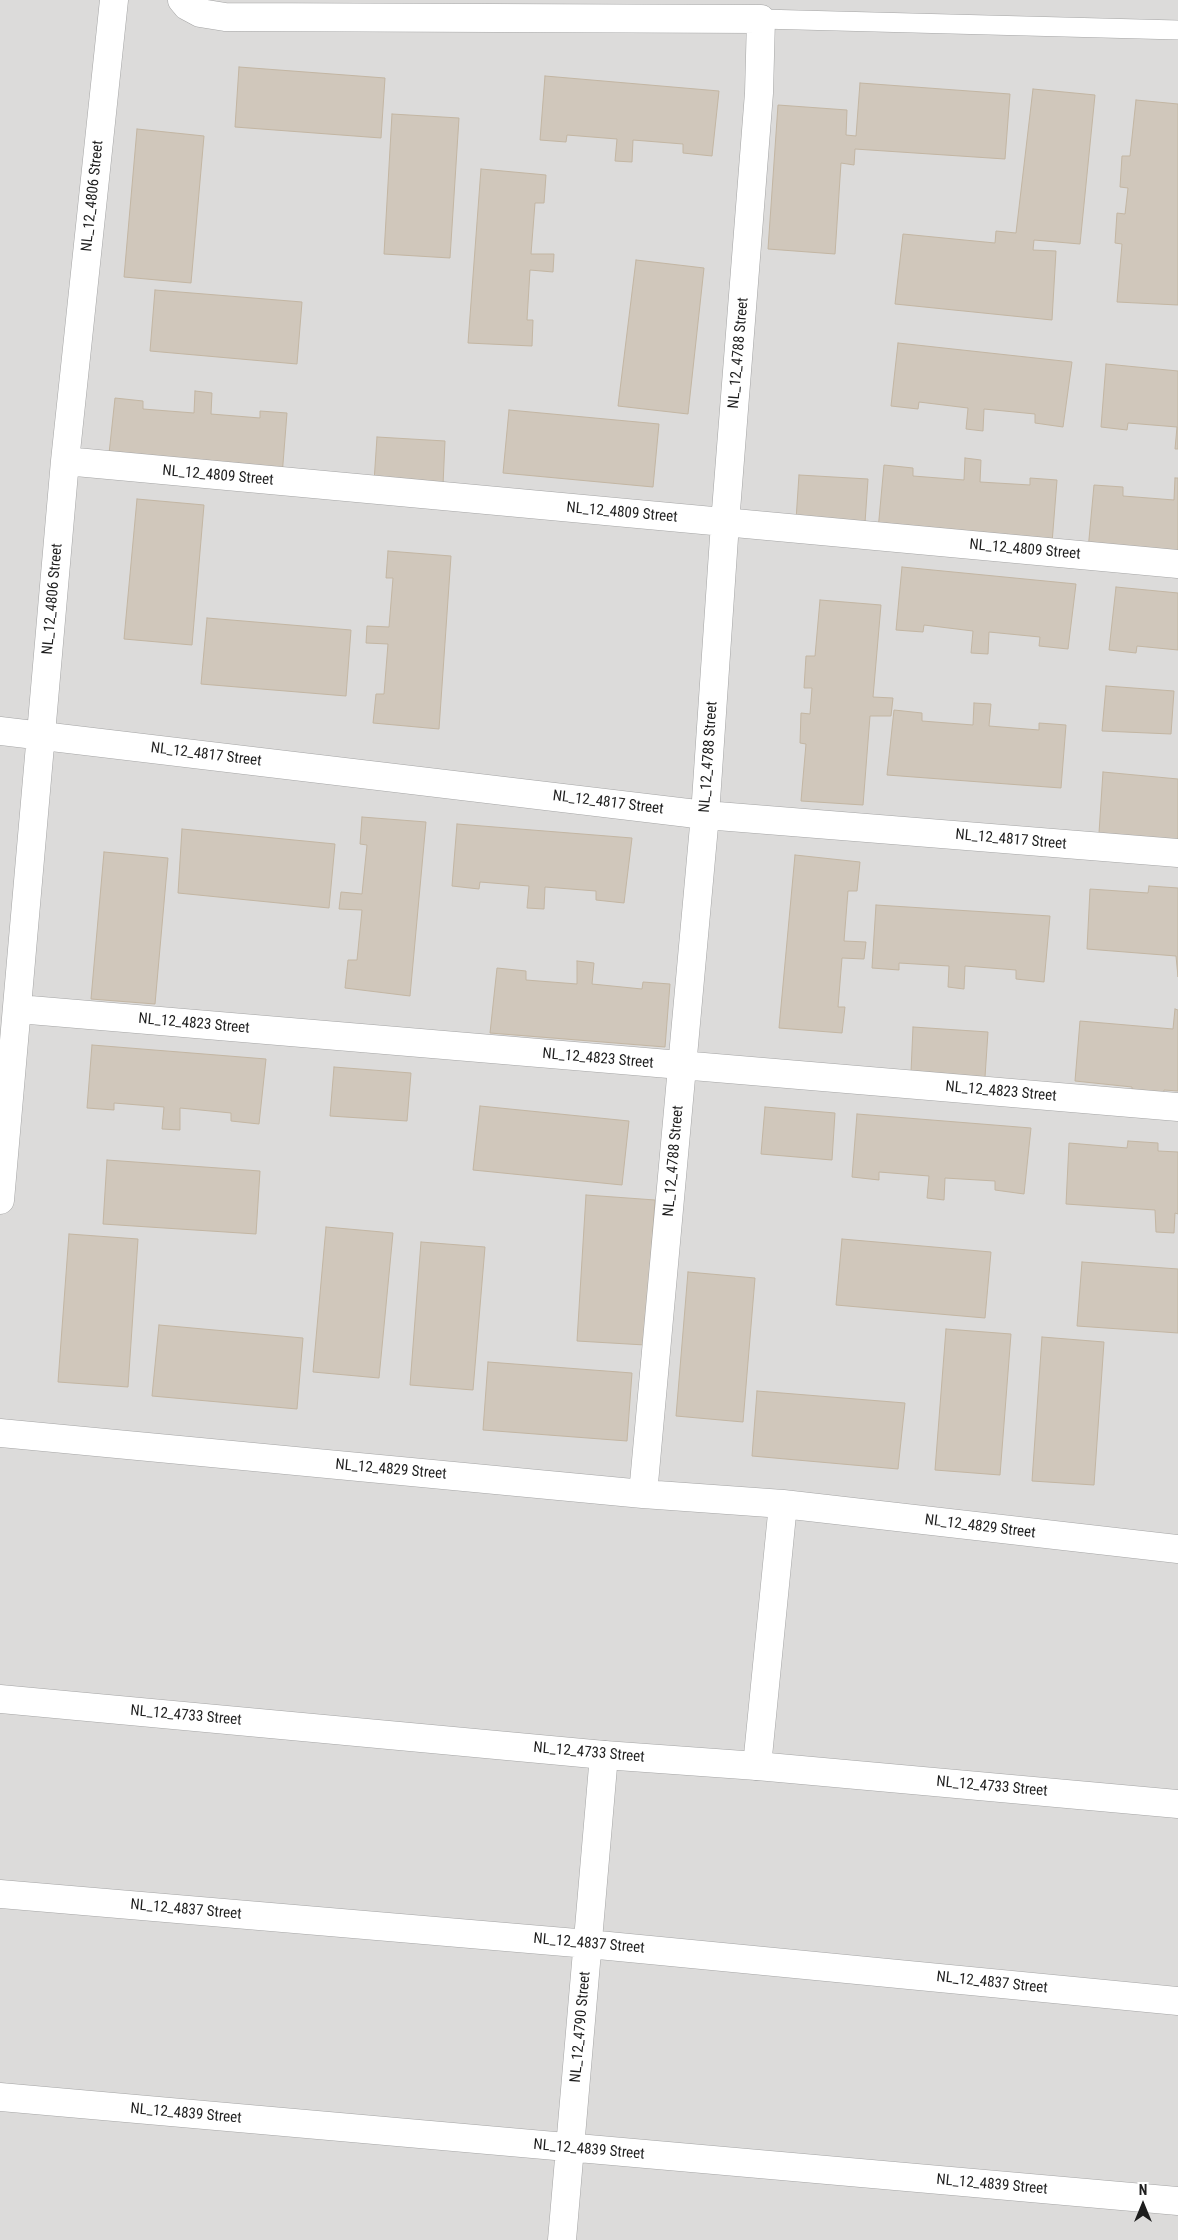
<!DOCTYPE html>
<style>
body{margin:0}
#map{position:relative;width:1178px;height:2240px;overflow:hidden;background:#f0ede2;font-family:"Roboto Condensed",sans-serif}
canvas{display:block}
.north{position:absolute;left:1118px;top:2180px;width:50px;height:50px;-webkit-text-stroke:4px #fff;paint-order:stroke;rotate:0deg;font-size:14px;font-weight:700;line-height:20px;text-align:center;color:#1e1e1e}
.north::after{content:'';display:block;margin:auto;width:18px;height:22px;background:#1e1e1e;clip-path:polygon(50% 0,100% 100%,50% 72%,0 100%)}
</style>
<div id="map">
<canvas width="1178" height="2240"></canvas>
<div class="north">N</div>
</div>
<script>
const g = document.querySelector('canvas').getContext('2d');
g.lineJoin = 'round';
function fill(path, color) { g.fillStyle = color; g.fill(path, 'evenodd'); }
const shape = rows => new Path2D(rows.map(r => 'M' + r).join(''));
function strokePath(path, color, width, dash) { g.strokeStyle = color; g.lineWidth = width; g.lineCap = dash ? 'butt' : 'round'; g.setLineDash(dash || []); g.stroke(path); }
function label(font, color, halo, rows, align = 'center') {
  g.font = font + ' "Roboto Condensed",sans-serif'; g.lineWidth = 5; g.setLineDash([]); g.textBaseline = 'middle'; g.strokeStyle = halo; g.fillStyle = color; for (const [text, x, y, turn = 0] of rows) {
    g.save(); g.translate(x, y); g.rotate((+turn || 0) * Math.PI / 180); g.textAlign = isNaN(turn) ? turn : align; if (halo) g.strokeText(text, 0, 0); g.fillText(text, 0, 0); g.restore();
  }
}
const residential = shape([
 [0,0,1178,0,1178,2240,0,2240]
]);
const building = shape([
 [239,67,385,78,381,138,235,127,239,67],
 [545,76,719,91,712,156,683,153,683,144,633,140,632,162,615,161,617,139,567,135,566,142,540,140,545,76],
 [860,83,1010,94,1005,159,855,149,854,165,841,163,835,254,768,249,778,105,847,110,846,135,856,136,860,83],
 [1033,89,1095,95,1080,244,1034,240,1033,250,1056,251,1052,320,895,304,903,234,995,243,996,231,1016,233,1033,89],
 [1136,100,1178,104,1178,305,1117,302,1122,244,1115,243,1117,213,1125,214,1128,188,1120,187,1122,156,1130,156,1136,100],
 [392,114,459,118,450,258,384,254,392,114],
 [137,129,204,136,191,283,124,277,137,129],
 [481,169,546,175,544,203,535,203,531,254,554,254,553,272,530,270,527,320,533,320,532,346,468,343,481,169],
 [636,260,704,268,688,414,618,406,636,260],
 [155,290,302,302,297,364,150,351,155,290],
 [898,343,1072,362,1063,427,1035,423,1035,414,984,409,983,431,966,429,968,408,919,402,918,409,891,406,898,343],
 [1106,364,1178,371,1178,449,1175,449,1177,427,1128,423,1127,430,1101,427,1106,364],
 [195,391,212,393,211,414,260,418,260,411,287,413,282,476,108,463,115,398,143,401,143,409,194,413,195,391],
 [509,410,659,424,653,487,503,473,509,410],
 [377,437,445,441,443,485,374,482,377,437],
 [965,458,981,460,980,482,1030,485,1030,478,1057,480,1052,543,878,530,884,465,913,468,913,476,964,480,965,458],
 [799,475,868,479,865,523,796,520,799,475],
 [1175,478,1178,478,1178,557,1088,550,1094,485,1123,487,1123,496,1174,500,1175,478],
 [137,499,204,505,192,645,124,639,137,499],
 [388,551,451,556,439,729,373,723,376,694,384,694,388,644,366,643,367,626,389,627,393,578,386,578,388,551],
 [902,567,1076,584,1068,649,1039,646,1040,637,989,632,988,654,971,653,973,631,924,625,923,632,896,630,902,567],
 [1116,587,1178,593,1178,650,1137,646,1136,653,1109,650,1116,587],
 [820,600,881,605,873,697,893,698,891,716,870,716,863,805,801,801,806,744,800,743,801,713,810,714,812,688,804,688,806,656,815,656,820,600],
 [207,618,351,630,346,696,201,684,207,618],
 [1106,686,1174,691,1171,734,1102,731,1106,686],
 [974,703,991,704,989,726,1039,730,1039,723,1066,725,1061,788,887,775,894,710,922,713,922,721,973,725,974,703],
 [1103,772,1178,779,1178,849,1099,833,1103,772],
 [362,817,426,822,410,996,345,988,348,960,357,960,362,910,339,909,341,892,362,894,367,845,360,844,362,817],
 [457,824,632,838,624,903,596,900,596,891,545,887,544,909,527,908,529,886,480,882,479,889,452,886,457,824],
 [182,829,335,844,329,908,178,893,182,829],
 [104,852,168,858,155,1004,91,999,104,852],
 [795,855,860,862,857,891,848,891,844,941,866,942,864,959,842,958,838,1007,845,1007,842,1033,779,1028,795,855],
 [1149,886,1178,888,1178,977,1176,956,1087,949,1090,889,1148,893,1149,886],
 [876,905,1050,916,1044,982,1016,979,1016,970,965,966,964,989,948,987,949,966,899,963,899,970,872,968,876,905],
 [577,961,594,963,592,984,642,989,643,982,670,984,665,1047,490,1033,497,968,526,971,526,980,577,984,577,961],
 [1175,1009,1178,1010,1178,1091,1164,1090,1163,1098,1132,1095,1132,1087,1075,1081,1080,1021,1173,1029,1175,1009],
 [913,1027,988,1032,985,1077,911,1072,913,1027],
 [92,1045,266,1059,259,1124,231,1121,231,1113,180,1108,180,1130,162,1129,164,1107,114,1103,114,1110,87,1108,92,1045],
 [334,1067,411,1073,407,1121,330,1116,334,1067],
 [480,1106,629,1121,622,1185,473,1170,480,1106],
 [765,1107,835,1113,832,1160,761,1154,765,1107],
 [857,1114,1031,1128,1024,1194,995,1190,995,1181,945,1178,944,1200,927,1198,929,1176,879,1172,879,1180,852,1177,857,1114],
 [1128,1141,1158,1143,1158,1151,1178,1152,1178,1214,1175,1213,1174,1233,1156,1232,1155,1210,1066,1204,1069,1143,1127,1148,1128,1141],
 [107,1160,260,1171,256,1234,103,1224,107,1160],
 [586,1195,655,1200,645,1345,577,1341,586,1195],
 [326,1227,393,1233,379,1378,313,1372,326,1227],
 [69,1234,138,1239,128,1387,58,1382,69,1234],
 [842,1239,991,1252,985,1318,836,1305,842,1239],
 [421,1242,485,1247,473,1390,410,1385,421,1242],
 [1082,1262,1178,1269,1178,1333,1077,1326,1082,1262],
 [688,1272,755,1278,743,1422,676,1416,688,1272],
 [159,1325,303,1338,297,1409,152,1396,159,1325],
 [946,1329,1011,1334,1000,1475,935,1470,946,1329],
 [1042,1337,1104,1342,1094,1485,1032,1481,1042,1337],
 [488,1362,632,1373,627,1441,483,1430,488,1362],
 [757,1391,905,1403,898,1469,752,1456,757,1391]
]);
const service = shape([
 [761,19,1178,30]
]);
const minor = shape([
 [182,0,187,6,200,13,225,17,761,19,759,93,725,523,705,815,643,1494],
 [65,461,1178,564],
 [0,731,705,815,1178,853],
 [18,1009,1178,1107],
 [0,1200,65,461,114,0],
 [0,1433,643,1494,783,1504,1178,1549],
 [757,1766,783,1504],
 [0,1894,588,1944,1178,2001],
 [0,2097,1178,2201],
 [562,2240,604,1755]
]);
const tertiary = shape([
 [0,1699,604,1755,757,1766,1178,1804]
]);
const streetNames = [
 ["NL_12_4806 Street",93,196,-84],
 ["NL_12_4788 Street",739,353,-85],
 ["NL_12_4809 Street",218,476,5],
 ["NL_12_4809 Street",622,513,5],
 ["NL_12_4809 Street",1025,550,5],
 ["NL_12_4806 Street",53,599,-85],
 ["NL_12_4817 Street",206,755,7],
 ["NL_12_4788 Street",709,757,-86],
 ["NL_12_4817 Street",608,803,7],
 ["NL_12_4817 Street",1011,840,5],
 ["NL_12_4823 Street",194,1024,5],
 ["NL_12_4823 Street",598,1059,5],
 ["NL_12_4823 Street",1001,1092,5],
 ["NL_12_4788 Street",674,1161,-85],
 ["NL_12_4829 Street",391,1470,5],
 ["NL_12_4829 Street",980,1527,7],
 ["NL_12_4733 Street",186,1716,5],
 ["NL_12_4733 Street",589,1753,5],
 ["NL_12_4733 Street",992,1787,5],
 ["NL_12_4837 Street",186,1910,5],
 ["NL_12_4837 Street",589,1944,5],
 ["NL_12_4837 Street",992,1983,6],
 ["NL_12_4790 Street",581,2027,-85],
 ["NL_12_4839 Street",186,2114,5],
 ["NL_12_4839 Street",589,2150,5],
 ["NL_12_4839 Street",992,2185,5]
];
fill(residential, '#dcdbda');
fill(building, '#d0c7bb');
strokePath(building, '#c3b6a3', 1);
strokePath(service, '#a5a5a5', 20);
strokePath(minor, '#a5a5a5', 29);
strokePath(tertiary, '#a5a5a5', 29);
strokePath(service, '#fff', 19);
strokePath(minor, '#fff', 28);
strokePath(tertiary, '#fff', 28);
label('15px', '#1e1e1e', '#fff', streetNames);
</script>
